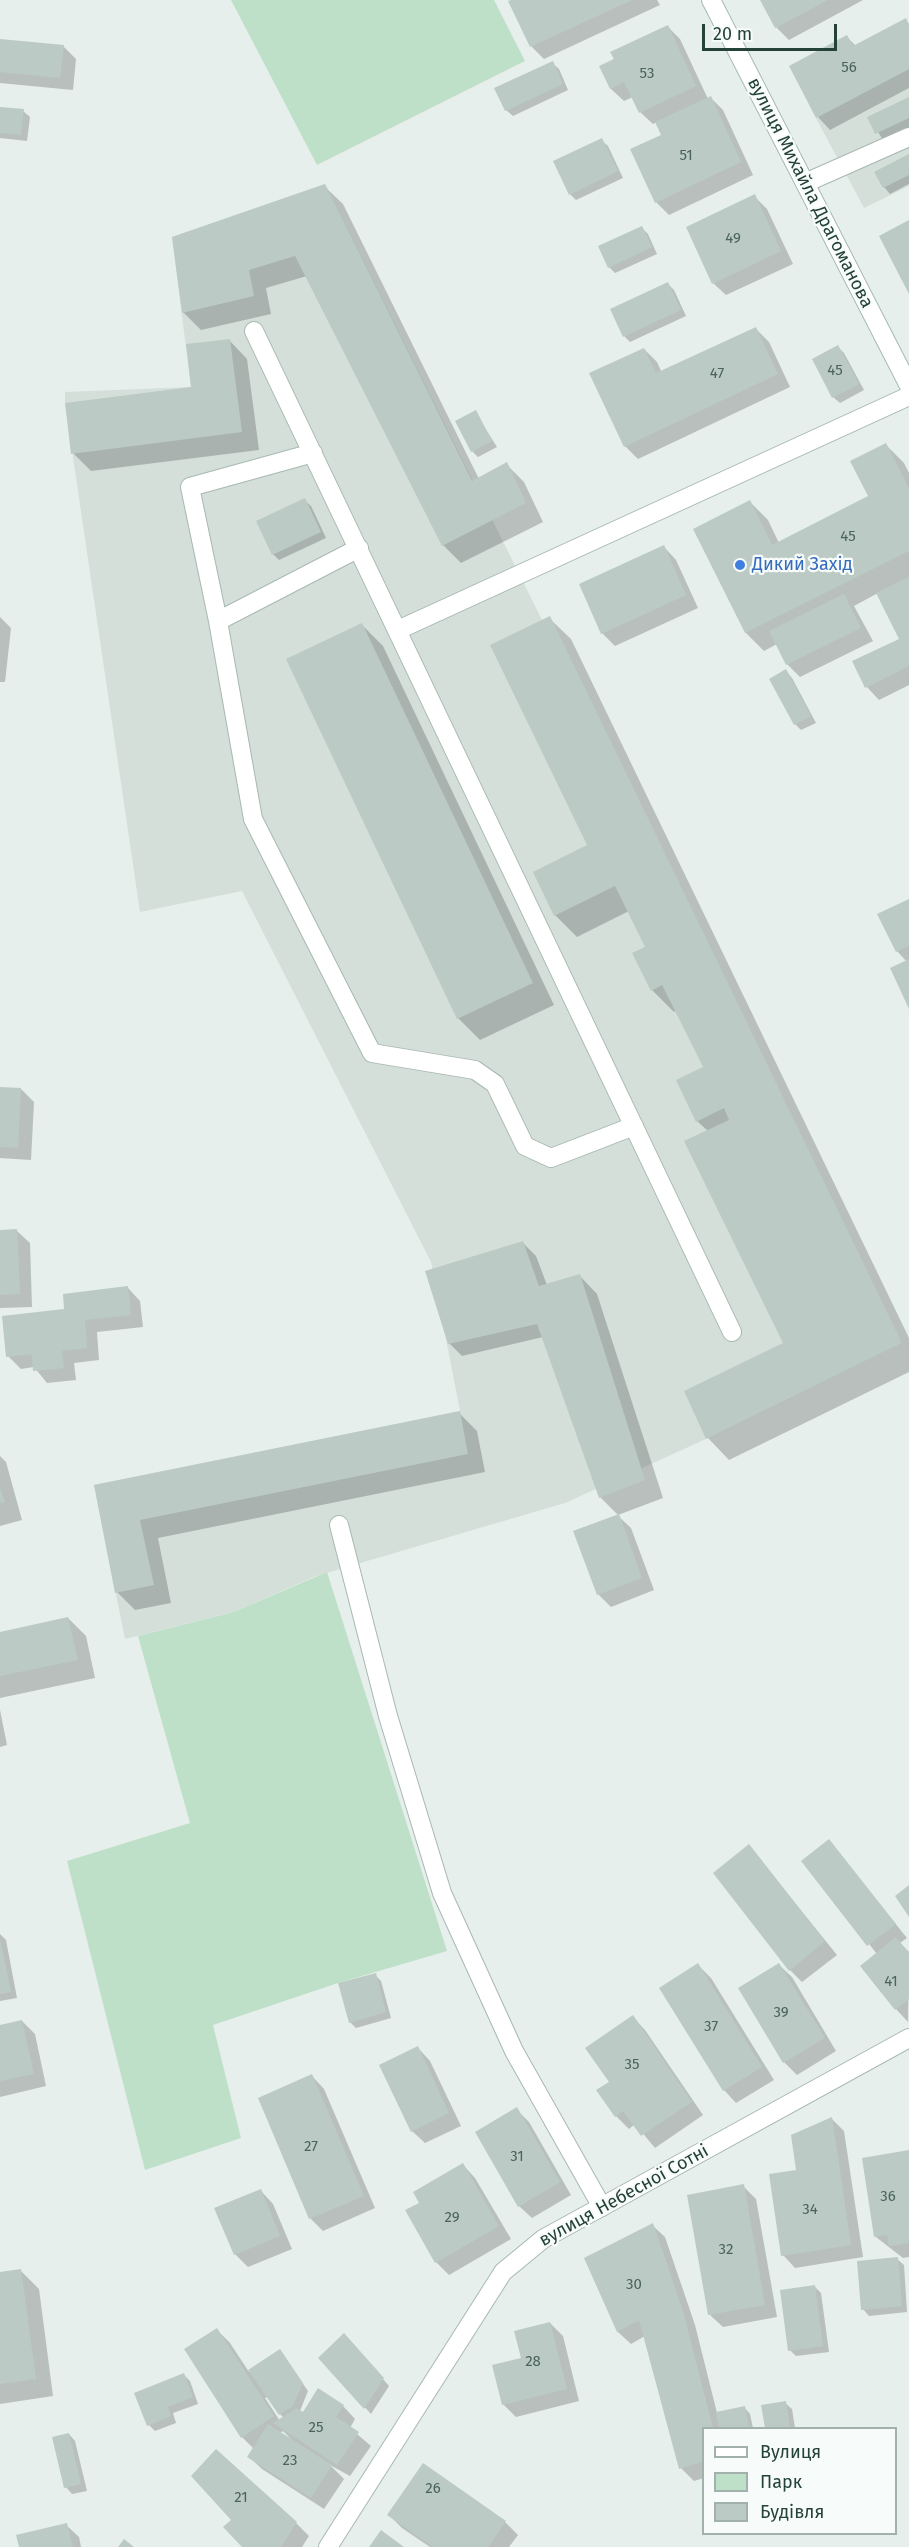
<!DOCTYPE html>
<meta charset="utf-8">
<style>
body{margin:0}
#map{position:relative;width:909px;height:2547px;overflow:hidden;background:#e6efeb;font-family:"Fira Sans",sans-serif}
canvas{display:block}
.legend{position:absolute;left:702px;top:2427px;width:195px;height:108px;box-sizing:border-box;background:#f7fbf9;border:2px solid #a3b1ad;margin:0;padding:8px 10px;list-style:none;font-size:18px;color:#24423a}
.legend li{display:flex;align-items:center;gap:12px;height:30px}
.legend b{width:30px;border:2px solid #a3b1ad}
.scale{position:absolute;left:702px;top:24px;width:135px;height:27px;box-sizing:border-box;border:3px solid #24423a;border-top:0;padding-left:8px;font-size:18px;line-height:21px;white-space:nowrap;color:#24423a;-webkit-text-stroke:4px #f7fbf9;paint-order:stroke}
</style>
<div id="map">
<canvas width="909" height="2547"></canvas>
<ul class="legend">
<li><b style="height:8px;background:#fff"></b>Вулиця</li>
<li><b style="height:16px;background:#bfe0c8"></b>Парк</li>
<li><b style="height:16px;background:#bbcac4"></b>Будівля</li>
</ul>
<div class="scale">20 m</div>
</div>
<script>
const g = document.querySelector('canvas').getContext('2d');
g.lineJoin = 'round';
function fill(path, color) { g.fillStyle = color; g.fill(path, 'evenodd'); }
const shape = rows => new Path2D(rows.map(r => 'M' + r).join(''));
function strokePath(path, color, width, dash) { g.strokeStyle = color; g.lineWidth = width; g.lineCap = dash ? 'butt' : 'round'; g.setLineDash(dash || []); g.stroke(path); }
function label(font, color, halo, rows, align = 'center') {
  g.font = font + ' "Fira Sans",sans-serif'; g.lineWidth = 4.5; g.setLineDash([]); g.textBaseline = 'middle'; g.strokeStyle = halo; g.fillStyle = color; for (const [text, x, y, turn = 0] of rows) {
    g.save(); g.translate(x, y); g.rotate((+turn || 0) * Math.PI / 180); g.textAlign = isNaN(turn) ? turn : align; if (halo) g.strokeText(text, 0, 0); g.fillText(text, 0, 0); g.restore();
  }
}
const built = shape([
 [909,69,909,186,864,208,816,118],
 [325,184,902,1343,706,1439,565,1503,316,1576,234,1612,125,1639,94,1485,460,1411,431,1262,242,891,140,912,65,403,65,392,191,387,172,237]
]);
const green = shape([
 [231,0,494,0,525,61,317,165],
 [327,1572,447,1951,338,1983,213,2025,241,2138,145,2170,67,1861,190,1823,138,1636,234,1612]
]);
const shadow = shape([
 [514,0,657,0,660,5,544,59,532,47,510,2],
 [762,0,863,0,789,40,776,27],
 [905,20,909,24,909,88,830,130,818,117,791,67,847,37,856,46],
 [667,26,680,39,708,99,710,97,723,110,753,175,669,215,656,202,663,135,657,122,653,124,640,112,633,97,624,101,611,89,601,67],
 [0,40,63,46,76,59,73,90,0,83],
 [552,63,559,69,568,90,513,116,506,110],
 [909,98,909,127,883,140,869,118],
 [0,109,23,111,30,117,27,141,0,138],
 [601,140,608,146,623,178,576,200,570,194],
 [909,156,909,184,890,194,884,187],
 [324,186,343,204,479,479,506,464,524,482,543,522,461,563,443,545,307,276,266,288,271,314,201,330,183,312],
 [754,196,767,209,793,264,726,295,713,283],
 [642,228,648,234,657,254,615,273,609,267],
 [668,284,674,290,686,316,630,342,624,336],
 [756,329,769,342,790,387,638,459,625,446,644,349,657,362,662,373],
 [229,340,247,359,259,450,91,471,73,453,193,388],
 [838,347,844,353,864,390,840,403,833,397],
 [475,412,497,447,478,457,472,451],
 [886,445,904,463,909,473,909,685,879,700,867,687,901,639,878,593,854,606,873,641,800,677,787,664,777,644,764,651,746,633,695,530,750,502,768,520,779,543,870,497],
 [304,500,311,506,326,538,279,560,273,554],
 [664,547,676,560,698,608,615,646,602,633],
 [0,617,11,628,5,682,0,682],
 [549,618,571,639,909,1338,909,1372,729,1460,708,1438,785,1344,708,1131,697,1121,705,1068,677,1010,674,1012,652,990,647,948,629,911,577,937,555,915,589,846],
 [361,624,383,646,554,1005,480,1040,458,1018],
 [786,671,792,678,816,723,801,730,795,724],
 [909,901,909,1006,907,962,897,951],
 [0,1088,21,1089,34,1102,31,1160,0,1158],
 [0,1231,17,1231,30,1243,32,1307,0,1308],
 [523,1243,536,1256,547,1285,579,1275,597,1294,663,1498,618,1515,600,1497,543,1337,462,1356,449,1343],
 [128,1288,140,1301,143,1327,97,1332,99,1360,74,1363,76,1380,47,1383,34,1367,21,1369,8,1356,66,1311],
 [459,1413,477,1431,485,1472,158,1538,171,1603,135,1610,117,1592,96,1486],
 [0,1456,6,1462,22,1520,0,1526],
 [618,1516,631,1528,654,1590,611,1607,598,1594],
 [68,1618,86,1636,95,1678,0,1698,0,1633],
 [0,1710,7,1745,0,1747],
 [829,1841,907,1938,900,1943,909,1952,908,2022,896,2009,877,1954,803,1861],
 [749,1846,837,1955,802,1982,790,1970],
 [0,1934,6,1940,17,1998,0,2001],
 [698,1965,711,1978,774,2080,736,2103,724,2090],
 [779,1965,792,1977,836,2051,797,2075,784,2062],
 [375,1975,381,1981,391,2018,356,2028,350,2022],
 [633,2017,645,2030,703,2115,655,2148,635,2124,629,2129,616,2116,598,2091,611,2082],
 [22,2021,35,2034,46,2086,0,2097,0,2026],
 [418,2048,430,2061,461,2126,425,2143,412,2131],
 [312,2076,324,2089,375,2208,323,2231,311,2219,260,2099],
 [516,2109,529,2122,571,2195,532,2218,519,2206],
 [832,2119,844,2131,863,2257,795,2268,783,2255,798,2171],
 [909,2152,909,2257,903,2258,876,2237],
 [463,2165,475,2178,511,2239,449,2275,436,2262,407,2211,421,2203],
 [743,2186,756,2199,777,2317,723,2327,710,2315],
 [261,2191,273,2204,292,2249,248,2267,235,2254],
 [652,2225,665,2237,695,2325,717,2413,744,2407,750,2414,753,2428,704,2428,704,2478,694,2481,681,2468,645,2336,631,2344,618,2332,586,2259],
 [897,2259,904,2265,907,2312,869,2316,863,2309],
 [21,2271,39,2289,53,2396,0,2404,0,2274],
 [815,2287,821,2293,829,2352,796,2356,790,2350],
 [550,2323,563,2336,579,2401,516,2417,503,2404,523,2359],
 [217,2330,230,2343,249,2372,280,2351,308,2391,300,2411,304,2414,343,2406,355,2419,350,2428,371,2446,350,2476,330,2465,344,2479,324,2509,262,2469,249,2457,254,2449,242,2437],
 [268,2397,280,2414,284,2418,280,2421,265,2398],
 [283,2431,291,2439,280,2433],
 [350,2341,389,2386,371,2414,320,2358],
 [184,2375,190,2381,198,2404,173,2413,176,2423,155,2431,149,2425],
 [785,2403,792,2409,795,2428,766,2428,763,2406],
 [69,2434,75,2441,87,2491,72,2494,66,2487],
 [389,2515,505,2522,518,2535,509,2547,430,2547,402,2528],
 [296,2523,309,2536,302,2547,244,2547],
 [66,2525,79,2537,81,2547,20,2547]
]);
const building = shape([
 [511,0,632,0,530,47,508,1],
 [760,0,828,0,775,28],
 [906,18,909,25,909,69,816,118,789,66,847,35,853,46],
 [668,25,696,86,639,113,624,82,610,89,599,66,614,59,610,52],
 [0,39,64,45,60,78,0,72],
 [553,61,563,84,505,111,494,88],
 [711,96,741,162,655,203,630,149,661,135,655,122],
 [909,97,909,118,875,134,867,117],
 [0,107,24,109,21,135,0,133],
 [602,138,618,171,569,195,553,161],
 [909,154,909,175,883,188,874,172],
 [325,184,472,481,507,462,526,503,442,546,295,256,249,270,254,296,182,313,172,237],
 [755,194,781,251,712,284,686,227],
 [909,220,909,294,879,236],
 [642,226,652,247,608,268,598,246],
 [668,282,681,310,623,337,610,309],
 [756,327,778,374,624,447,589,373,644,348,656,373],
 [230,339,242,432,71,454,65,403,191,387,186,344],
 [838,345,859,384,832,398,812,359],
 [476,410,492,441,471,452,455,421],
 [886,443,909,489,909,551,745,633,693,529,750,500,772,545,868,496,850,461],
 [305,498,321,532,272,555,256,521],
 [664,545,686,595,601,634,579,584],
 [909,577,909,666,865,688,852,661,899,639,876,593],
 [844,594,861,628,786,665,769,631],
 [550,616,902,1343,706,1439,684,1391,783,1343,684,1141,729,1120,724,1108,696,1122,676,1080,703,1067,662,985,651,991,632,953,645,947,615,886,554,916,533,872,587,845,490,645],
 [362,623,533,983,457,1019,286,659],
 [786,669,811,716,794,725,769,679],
 [909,899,909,946,896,952,877,914],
 [909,959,909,1009,890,968],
 [0,1087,21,1088,18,1148,0,1147],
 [17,1229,20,1294,0,1295,0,1230],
 [523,1241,539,1286,580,1274,645,1480,599,1498,537,1324,448,1344,425,1271],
 [128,1286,131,1315,85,1320,87,1348,62,1351,64,1368,33,1371,32,1354,6,1357,2,1316,64,1309,63,1294],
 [460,1411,468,1454,140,1520,154,1585,115,1593,94,1485],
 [0,1488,5,1502,0,1503],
 [619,1514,642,1578,597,1595,573,1531],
 [68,1617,78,1660,0,1676,0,1632],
 [829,1839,896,1924,867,1946,801,1861],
 [749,1844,825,1941,789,1971,713,1873],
 [909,1885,909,1917,895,1896],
 [896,1937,909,1953,909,1999,895,2010,860,1966],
 [0,1939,11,1992,0,1994],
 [698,1963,762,2067,723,2091,659,1988],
 [779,1963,825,2038,783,2063,738,1988],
 [376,1973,386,2012,349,2023,338,1983],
 [633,2015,692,2102,641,2136,623,2111,615,2117,596,2090,609,2082,585,2048],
 [22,2020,34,2074,0,2081,0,2025],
 [418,2046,449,2113,411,2132,379,2065],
 [312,2074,364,2196,309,2219,258,2098],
 [517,2107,560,2182,518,2207,475,2132],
 [832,2117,851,2245,781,2256,769,2174,796,2170,791,2135],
 [909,2150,909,2243,889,2246,887,2235,874,2237,862,2158],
 [463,2163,499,2226,435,2263,405,2210,419,2203,413,2192],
 [744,2184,765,2305,708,2315,687,2195],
 [261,2189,280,2236,234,2255,214,2208],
 [653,2223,683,2311,713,2428,704,2428,704,2461,679,2469,639,2320,617,2332,584,2258],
 [898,2257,902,2306,861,2310,857,2261],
 [21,2269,36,2379,0,2384,0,2272],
 [815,2285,823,2346,788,2351,780,2290],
 [550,2322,567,2389,502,2405,492,2365,521,2358,514,2331],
 [217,2328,274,2416,241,2438,184,2349],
 [344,2333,384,2378,364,2409,318,2358],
 [280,2349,303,2383,293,2406,279,2415,248,2370],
 [184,2373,193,2397,168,2407,171,2416,147,2426,134,2393],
 [318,2388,344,2405,336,2417,359,2432,337,2465,273,2423,297,2408,303,2412],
 [786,2401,790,2428,765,2428,761,2405],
 [745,2406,749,2428,719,2428,716,2412],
 [268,2424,332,2465,311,2498,247,2457],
 [69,2433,81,2484,64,2488,52,2437],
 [216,2449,297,2522,281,2547,242,2547,223,2527,231,2520,191,2476],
 [423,2463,506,2521,488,2547,433,2547,387,2515],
 [67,2523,73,2547,19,2547,16,2535],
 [381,2530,404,2547,369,2547],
 [124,2539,134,2547,118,2547]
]);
const lane = shape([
 [805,183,909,137],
 [254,331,732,1332],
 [313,453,190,487,218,621,359,548],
 [218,621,253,819,372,1053,475,1070,495,1084,525,1146,551,1158,634,1126],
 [398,630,909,396],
 [339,1525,388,1716,442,1893,514,2051,602,2207]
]);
const street = shape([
 [328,2547,503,2272,543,2239,909,2038]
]);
const secondary = shape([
 [711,0,909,386]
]);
const markers = [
 [740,565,6,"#3f7fe0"]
];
const numberNames = [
 ["56",849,68],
 ["53",647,74],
 ["51",686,156],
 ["49",733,239],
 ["45",835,371],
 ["47",717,374],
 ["45",848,537],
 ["41",891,1982],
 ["39",781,2013],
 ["37",711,2027],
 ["35",632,2065],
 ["27",311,2147],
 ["31",517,2157],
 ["36",888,2197],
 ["34",810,2210],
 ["29",452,2218],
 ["32",726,2250],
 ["30",634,2285],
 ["28",533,2362],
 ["25",316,2428],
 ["23",290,2461],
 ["26",433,2489],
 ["21",241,2498]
];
const streetNames = [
 ["вулиця Михайла Драгоманова",810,193,63],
 ["вулиця Небесної Сотні",624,2196,-29]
];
const shopNames = [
 ["Дикий Захід",752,565]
];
fill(built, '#d4dfda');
fill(green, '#bfe0c8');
fill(shadow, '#0003');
fill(building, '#bbcac4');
strokePath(lane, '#a8b8b2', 20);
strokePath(street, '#a8b8b2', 20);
strokePath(secondary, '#a4bbb3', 20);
strokePath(lane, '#fff', 18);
strokePath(street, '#fff', 18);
strokePath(secondary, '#fff', 18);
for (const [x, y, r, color] of markers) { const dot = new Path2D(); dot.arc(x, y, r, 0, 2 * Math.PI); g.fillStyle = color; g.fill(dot); strokePath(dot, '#f7fbf9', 2); }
label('15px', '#4a645c', null, numberNames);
label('18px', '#24423a', '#f7fbf9', streetNames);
label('18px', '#366cbe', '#f7fbf9', shopNames, 'left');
</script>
